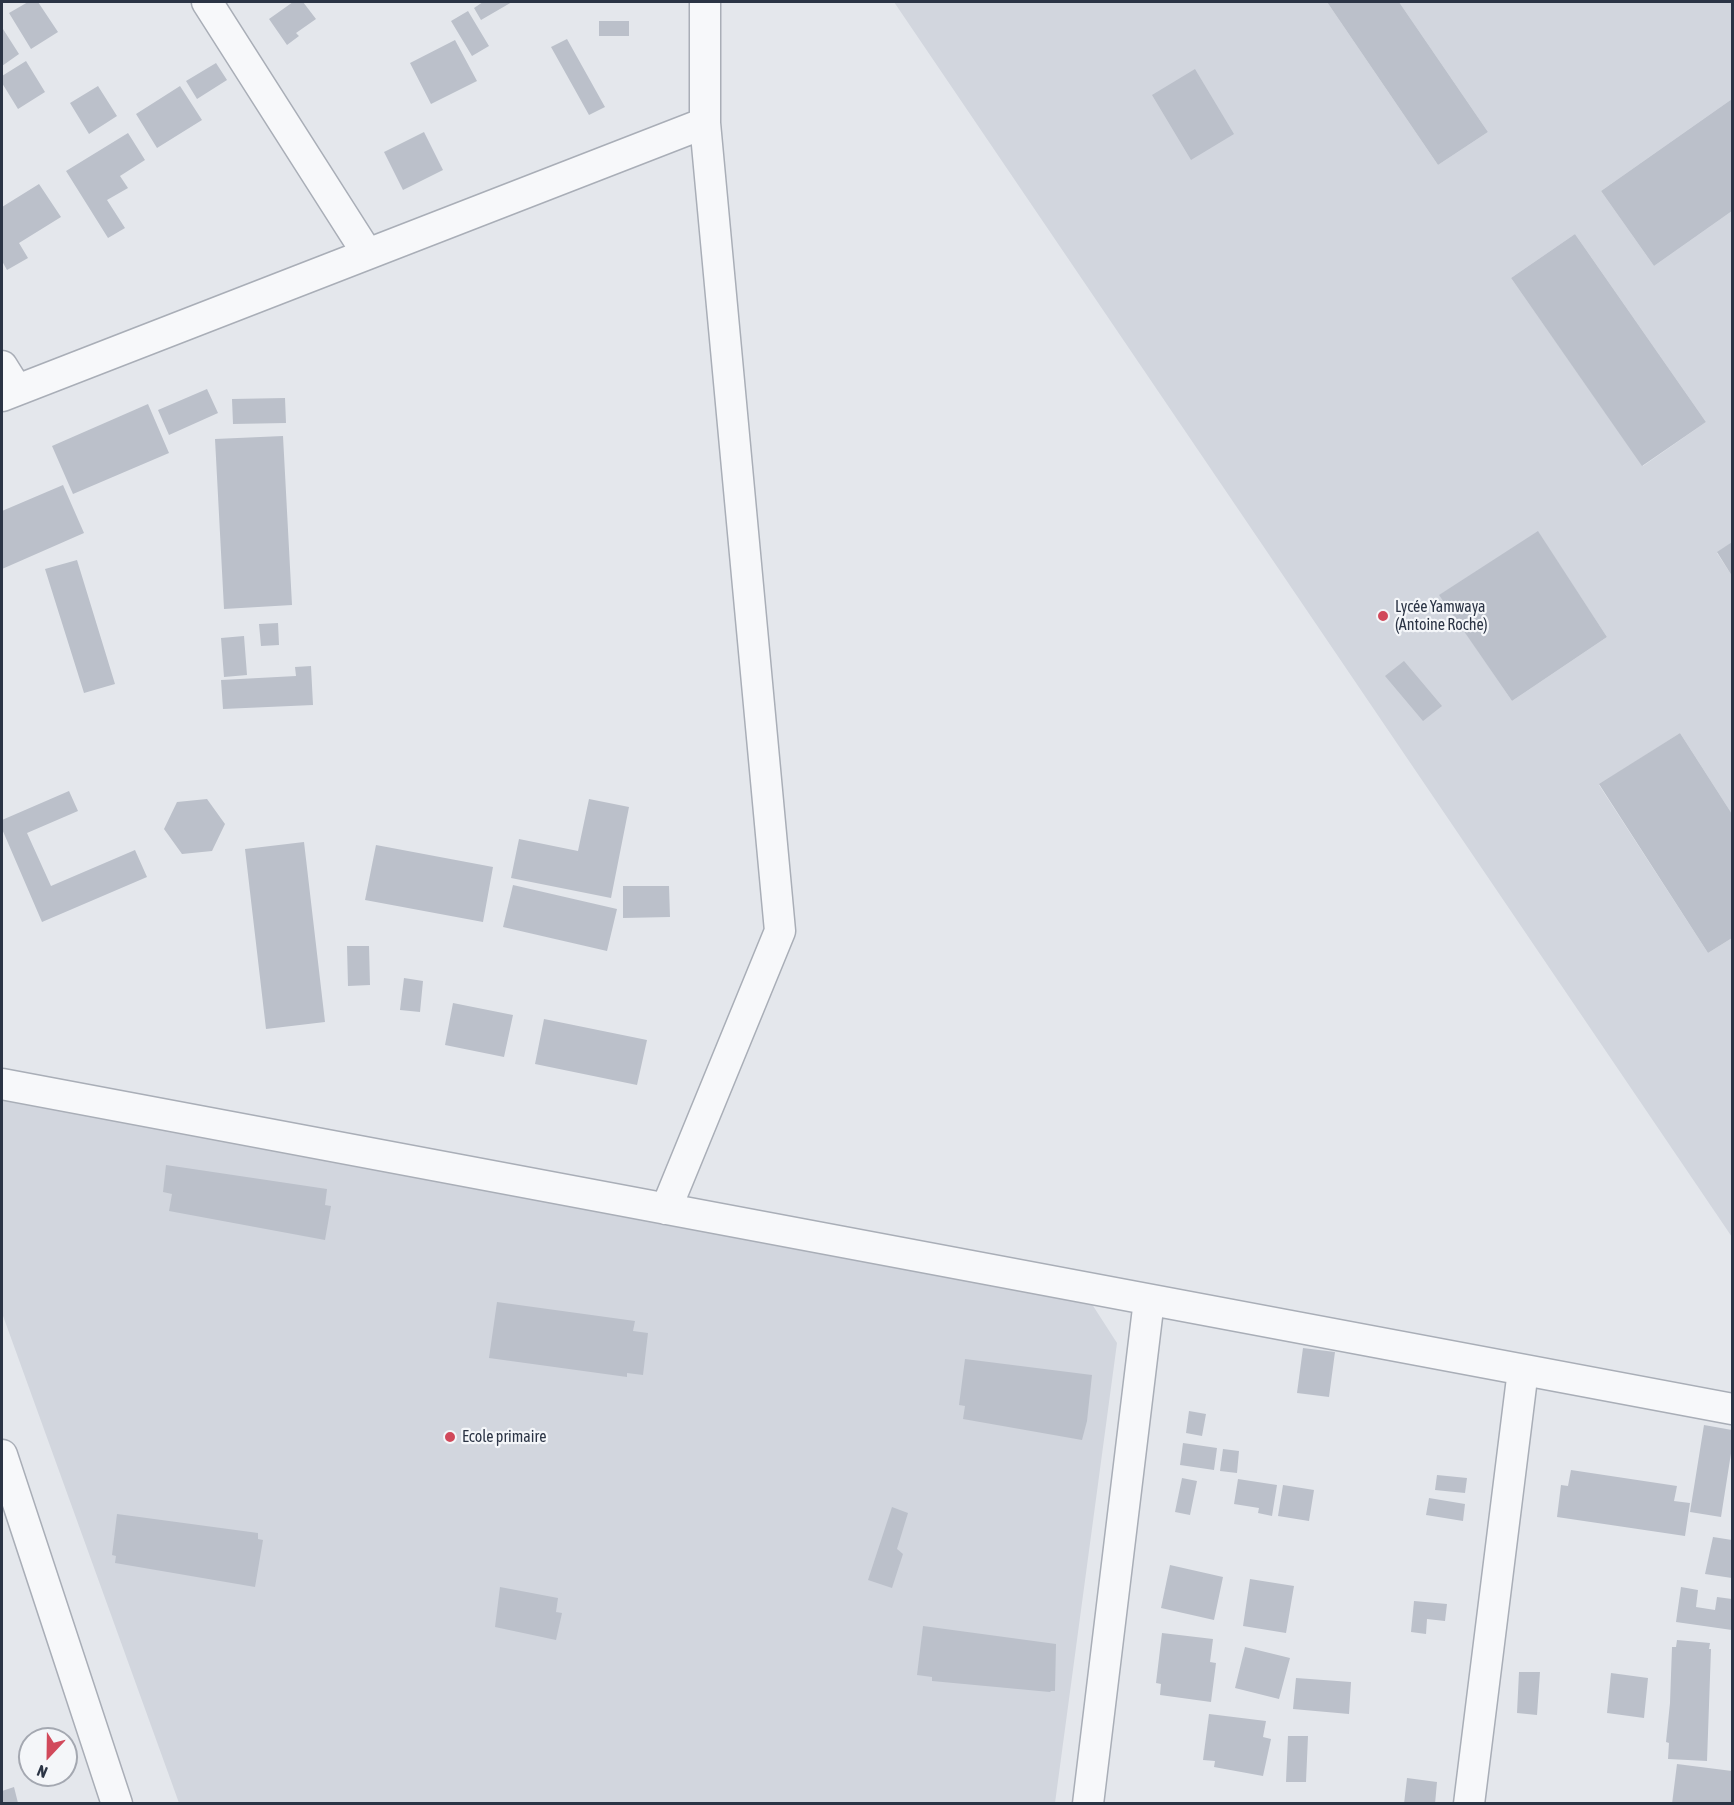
<!DOCTYPE html>
<meta charset="utf-8">
<style>
body{margin:0}
#map{position:relative;width:1734px;height:1805px;overflow:hidden;background:#e4e7ec;font-family:"Asap Condensed",sans-serif}
canvas{display:block}
.frame{position:absolute;inset:0;border:3px solid #2b3445;pointer-events:none}
.north{position:absolute;left:18px;top:1727px;width:60px;height:60px;box-sizing:border-box;background:#f4f6f9;border:2px solid #a4a8b1;border-radius:50%;rotate:202deg;font-size:16px;font-weight:700;line-height:24px;text-align:center;color:#2b3445}
.north::after{content:'';display:block;margin:auto;width:21px;height:27px;background:#d1495b;clip-path:polygon(50% 0,100% 100%,50% 72%,0 100%)}
</style>
<div id="map">
<canvas width="1734" height="1805"></canvas>
<div class="frame"></div>
<div class="north">N</div>
</div>
<script>
const g = document.querySelector('canvas').getContext('2d');
g.lineJoin = 'round';
function fill(path, color) { g.fillStyle = color; g.fill(path, 'evenodd'); }
const shape = rows => new Path2D(rows.map(r => 'M' + r).join(''));
function strokePath(path, color, width, dash) { g.strokeStyle = color; g.lineWidth = width; g.lineCap = dash ? 'butt' : 'round'; g.setLineDash(dash || []); g.stroke(path); }
function label(font, color, halo, rows, align = 'center') {
  g.font = font + ' "Asap Condensed",sans-serif'; g.lineWidth = 4.5; g.setLineDash([]); g.textBaseline = 'middle'; g.strokeStyle = halo; g.fillStyle = color; for (const [text, x, y, turn = 0] of rows) {
    g.save(); g.translate(x, y); g.rotate((+turn || 0) * Math.PI / 180); g.textAlign = isNaN(turn) ? turn : align; if (halo) g.strokeText(text, 0, 0); g.fillText(text, 0, 0); g.restore();
  }
}
const built = shape([
 [894,2,1327,2,1438,165,1488,132,1399,2,1732,2,1732,99,1601,191,1654,266,1732,211,1732,542,1717,553,1732,576,1732,814,1680,733,1599,785,1708,953,1732,938,1732,1237],
 [1575,234,1706,422,1643,466,1511,278],
 [1538,532,1607,637,1512,701,1440,595],
 [2,1097,1088,1298,1117,1343,1055,1803,179,1803,2,1313]
]);
const building = shape([
 [28,2,38,2,58,32,31,49,9,13],
 [293,2,303,2,316,19,296,33,299,36,287,45,269,19],
 [483,2,512,2,481,20,474,8],
 [1327,2,1399,2,1488,132,1438,165],
 [468,11,489,46,472,56,451,21],
 [599,21,629,21,629,36,599,36],
 [3,29,19,54,2,66,2,30],
 [567,39,605,107,589,115,551,47],
 [455,40,477,81,431,104,410,63],
 [26,61,45,92,18,109,2,83,2,76],
 [216,63,227,80,197,99,186,81],
 [1195,69,1234,134,1191,160,1152,95],
 [98,86,117,116,89,134,70,103],
 [180,86,202,120,157,148,136,114],
 [1732,99,1732,211,1654,266,1601,191],
 [424,132,443,170,403,190,384,152],
 [128,133,145,160,120,176,128,188,107,200,125,228,108,238,66,171],
 [39,184,61,217,19,243,28,258,7,270,2,261,2,207],
 [1575,234,1706,422,1642,466,1511,278],
 [207,389,218,413,169,435,158,410],
 [285,398,286,423,233,424,232,399],
 [148,404,169,453,73,494,52,446],
 [283,436,292,605,224,609,215,439],
 [63,485,84,533,2,569,2,511],
 [1538,531,1607,637,1512,701,1439,595],
 [1732,542,1732,576,1717,552],
 [77,560,115,684,84,693,45,569],
 [278,623,279,645,261,646,259,624],
 [244,636,247,675,224,677,221,638],
 [1404,661,1442,706,1423,721,1385,676],
 [311,666,313,705,223,709,221,680,296,676,295,667],
 [1680,733,1732,814,1732,938,1708,953,1599,784],
 [69,791,78,811,27,833,51,886,135,850,147,877,42,922,2,829,2,820],
 [207,799,225,824,212,851,182,854,164,829,177,802],
 [589,799,629,807,611,898,511,878,519,839,578,851],
 [304,842,325,1022,266,1029,245,849],
 [376,845,493,867,483,922,365,900],
 [513,885,617,909,607,951,503,927],
 [623,886,669,886,670,917,623,918],
 [347,946,369,946,370,985,348,986],
 [404,978,423,981,420,1012,400,1010],
 [453,1003,513,1015,504,1057,445,1045],
 [544,1019,647,1040,637,1085,535,1064],
 [166,1165,327,1189,325,1205,331,1206,325,1240,169,1211,172,1194,163,1192],
 [497,1302,635,1321,633,1331,648,1333,643,1375,627,1373,627,1377,489,1358],
 [1303,1348,1335,1352,1329,1397,1297,1393],
 [965,1359,1092,1375,1087,1421,1082,1440,963,1419,965,1406,959,1405],
 [1189,1411,1206,1414,1202,1436,1186,1433],
 [1704,1425,1732,1430,1732,1447,1721,1517,1690,1512],
 [1183,1443,1217,1448,1214,1470,1180,1465],
 [1223,1449,1239,1451,1237,1473,1220,1471],
 [1571,1470,1677,1486,1674,1501,1690,1503,1685,1536,1557,1517,1561,1485,1568,1486],
 [1437,1475,1467,1478,1465,1493,1435,1490],
 [1182,1478,1197,1481,1190,1515,1175,1512],
 [1238,1479,1277,1485,1272,1516,1258,1513,1259,1508,1234,1504],
 [1283,1485,1314,1490,1309,1521,1278,1516],
 [1429,1498,1465,1504,1463,1521,1426,1515],
 [892,1507,908,1513,897,1549,903,1554,892,1588,868,1580],
 [117,1514,258,1533,258,1539,263,1540,255,1587,115,1563,116,1556,112,1555],
 [1713,1537,1732,1540,1732,1578,1705,1574],
 [1170,1565,1223,1577,1214,1620,1161,1608],
 [1250,1579,1294,1586,1286,1633,1243,1626],
 [500,1587,558,1598,556,1612,562,1613,556,1640,495,1627],
 [1681,1587,1698,1590,1696,1607,1715,1610,1717,1597,1732,1599,1732,1630,1676,1622],
 [1414,1601,1447,1604,1445,1621,1427,1619,1426,1634,1411,1632],
 [923,1626,1056,1644,1055,1691,1051,1691,1050,1692,932,1681,932,1677,917,1675],
 [1162,1633,1213,1639,1210,1662,1216,1663,1211,1702,1160,1695,1161,1684,1156,1683],
 [1677,1640,1710,1643,1709,1649,1711,1649,1707,1761,1668,1759,1669,1743,1666,1742,1670,1703,1672,1647,1676,1647],
 [1245,1647,1290,1658,1279,1699,1235,1688],
 [1519,1672,1540,1672,1537,1715,1517,1713],
 [1611,1673,1648,1678,1644,1718,1607,1713],
 [1296,1678,1351,1682,1349,1714,1293,1709],
 [1209,1714,1266,1721,1263,1737,1271,1739,1263,1776,1214,1767,1215,1761,1203,1760],
 [1288,1736,1308,1736,1306,1782,1286,1782],
 [1677,1764,1732,1771,1732,1804,1672,1804],
 [1407,1778,1437,1782,1435,1804,1404,1804],
 [14,1787,18,1803,2,1804,2,1791]
]);
const street = shape([
 [207,2,367,253],
 [2,366,17,390],
 [2,396,705,123],
 [2,1084,1732,1409],
 [666,1209,780,931,705,123,705,2],
 [2,1455,117,1804],
 [1088,1804,1149,1300],
 [1469,1804,1523,1370]
]);
const markers = [
 [1383,616,6,"#d1495b"],
 [450,1437,6,"#d1495b"]
];
const poiNames = [
 ["Lycée Yamwaya",1395,607],
 ["(Antoine Roche)",1395,625],
 ["Ecole primaire",462,1437]
];
fill(built, '#d2d6de');
fill(building, '#bbc0ca');
strokePath(street, '#a9aeb7', 33);
strokePath(street, '#f7f8fa', 30);
for (const [x, y, r, color] of markers) { const dot = new Path2D(); dot.arc(x, y, r, 0, 2 * Math.PI); g.fillStyle = color; g.fill(dot); strokePath(dot, '#f4f6f9', 2); }
label('16px', '#2b3445', '#f4f6f9', poiNames, 'left');
</script>
